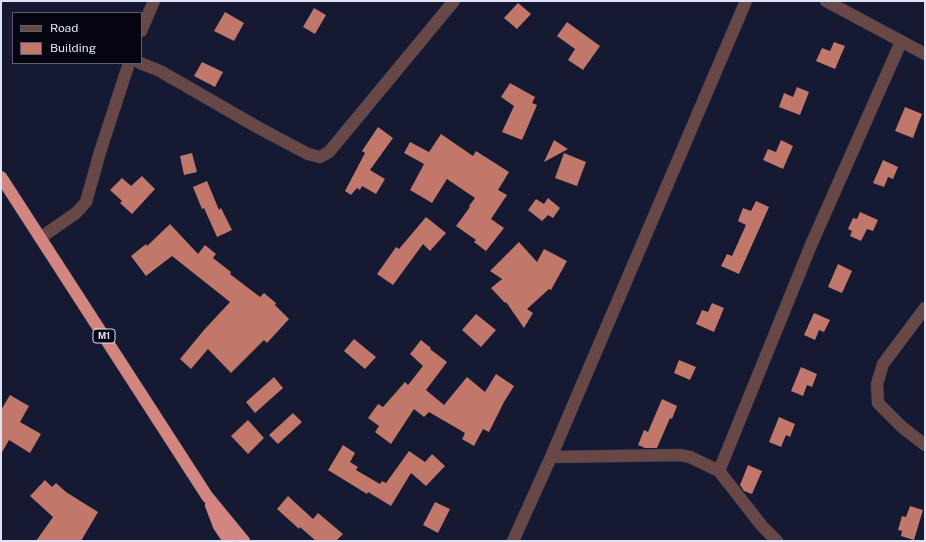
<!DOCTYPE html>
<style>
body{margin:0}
#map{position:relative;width:926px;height:542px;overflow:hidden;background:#151932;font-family:"Public Sans",sans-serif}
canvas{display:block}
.frame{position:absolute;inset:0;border:2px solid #dfe3f5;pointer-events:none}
.legend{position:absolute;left:12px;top:12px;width:130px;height:52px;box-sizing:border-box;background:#040510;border:1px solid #5c5e6c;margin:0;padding:5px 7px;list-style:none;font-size:12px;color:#dfe3f5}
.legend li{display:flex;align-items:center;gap:8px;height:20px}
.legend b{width:20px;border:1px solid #5c5e6c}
</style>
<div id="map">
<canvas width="926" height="542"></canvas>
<div class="frame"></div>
<ul class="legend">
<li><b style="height:5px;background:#684846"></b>Road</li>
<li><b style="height:11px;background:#c1776a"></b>Building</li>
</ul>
</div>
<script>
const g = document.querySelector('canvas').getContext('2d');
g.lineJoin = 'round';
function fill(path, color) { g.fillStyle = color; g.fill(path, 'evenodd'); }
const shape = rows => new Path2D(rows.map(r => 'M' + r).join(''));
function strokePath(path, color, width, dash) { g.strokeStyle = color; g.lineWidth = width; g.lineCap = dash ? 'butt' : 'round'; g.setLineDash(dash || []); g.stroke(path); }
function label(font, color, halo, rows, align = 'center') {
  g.font = font + ' "Public Sans",sans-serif'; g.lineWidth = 4; g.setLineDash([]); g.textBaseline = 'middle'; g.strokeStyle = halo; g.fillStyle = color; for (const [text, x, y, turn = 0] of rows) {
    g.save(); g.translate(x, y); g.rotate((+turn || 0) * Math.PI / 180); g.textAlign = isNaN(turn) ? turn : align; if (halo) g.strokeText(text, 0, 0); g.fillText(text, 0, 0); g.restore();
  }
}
const building = shape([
 [518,3,531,14,517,29,504,18],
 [314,8,326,15,315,34,303,27],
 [225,12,244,23,234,41,214,31],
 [567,22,600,46,583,70,568,60,575,49,557,36],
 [834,42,845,46,835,69,816,61,822,48,830,51],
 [202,62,223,72,215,87,194,76],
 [510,83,535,97,532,103,537,105,522,140,502,132,514,106,501,97],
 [797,87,809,92,800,115,779,107,784,93,793,97],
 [905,107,922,114,913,138,895,131],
 [378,127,393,138,370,170,385,179,376,194,362,186,360,190,357,188,351,195,345,191,365,153,362,151],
 [441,134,473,156,476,151,509,172,498,190,507,195,491,219,504,228,486,251,474,242,476,240,456,226,470,207,469,206,475,198,447,179,432,203,410,190,424,164,404,153,410,142,429,152],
 [554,140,568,149,544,162],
 [781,140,793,146,783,169,763,160,768,149,776,152],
 [192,153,197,172,184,175,180,156],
 [564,153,586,162,577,186,555,178],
 [883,160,898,167,893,179,888,177,884,187,873,183],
 [142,176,155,189,132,214,120,203,122,201,110,190,122,178,131,186],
 [207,181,219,210,221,208,232,230,217,237,204,208,202,209,193,187],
 [548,198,560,208,553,218,548,215,542,221,528,210,536,199,544,204],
 [756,201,769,207,739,274,721,266,727,254,732,256,746,225,738,221,743,208,751,211],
 [860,212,878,220,873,231,867,229,861,241,850,236,852,231,848,229,853,218,857,219],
 [426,217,446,233,430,251,423,244,393,285,377,274,396,247,399,249],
 [170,224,198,254,205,245,216,254,213,258,231,272,230,274,260,297,264,293,276,303,275,305,289,319,267,343,264,340,231,373,208,349,191,369,180,359,204,330,230,302,172,256,146,276,131,256,146,244,147,246],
 [519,242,537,262,544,249,567,261,551,290,549,289,527,309,533,313,524,328,506,302,505,303,491,288,502,279,490,271],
 [838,264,852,271,842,293,828,287],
 [712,303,724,308,714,332,696,324,702,310,708,312],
 [814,313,830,320,824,332,819,330,815,340,804,335],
 [476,314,496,330,481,347,462,330],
 [354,339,376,357,365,369,344,351],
 [421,340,431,348,430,349,447,362,426,390,444,405,467,377,485,392,496,374,514,386,504,402,489,432,483,429,474,446,462,439,465,433,429,412,424,417,414,409,391,444,375,432,379,426,368,418,378,404,383,407,405,382,408,385,423,366,410,354],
 [679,360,696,367,690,380,674,373],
 [801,367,817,374,812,387,807,385,803,396,791,391],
 [274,377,283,388,255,413,246,402],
 [10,395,29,406,20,422,41,434,30,453,9,440,1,454,1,410],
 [662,399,677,406,672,419,670,418,657,448,645,448,638,445,644,430,648,432],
 [293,413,302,422,278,444,269,435],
 [779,417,795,424,790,437,786,435,781,447,769,442],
 [248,420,264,438,248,454,231,436],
 [343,445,355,453,350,462,358,467,356,470,380,484,382,481,386,483,409,451,425,462,432,454,445,466,426,486,411,473,391,506,368,492,367,494,328,470],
 [748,465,762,471,752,494,744,491,740,485],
 [45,480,52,487,56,483,66,492,98,512,81,541,36,541,53,517,30,496],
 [288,496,313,519,318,513,343,534,336,541,316,541,300,527,299,529,277,509],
 [435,502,450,509,438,533,423,525],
 [910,506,923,510,914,540,901,536,902,531,898,530,902,516,906,517]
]);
const minor = shape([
 [826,1,925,54],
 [141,31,154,1],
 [140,63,160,71,259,128,308,154,320,157,329,152,454,1],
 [40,238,76,213,86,202,100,152,129,63],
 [925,308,883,364,877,384,878,403,902,427,925,445],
 [551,457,680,455,690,457,719,471,762,526,777,541],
 [719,471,811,245,901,42],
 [513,541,551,457,746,1]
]);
const highway = shape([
 [1,177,207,496,244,541],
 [211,505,219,526,229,541]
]);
const shields = [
 [104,336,22]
];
const shieldNames = [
 ["M1",104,336]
];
fill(building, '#c1776a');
strokePath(minor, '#31354d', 13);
strokePath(highway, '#31354d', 13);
strokePath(minor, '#684846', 12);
strokePath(highway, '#d3857f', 12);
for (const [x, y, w] of shields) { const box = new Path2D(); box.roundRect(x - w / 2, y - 7, w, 14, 3); g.fillStyle = '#040510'; g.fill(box); strokePath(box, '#dfe3f5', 1); }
label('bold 9px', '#dfe3f5', null, shieldNames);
</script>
